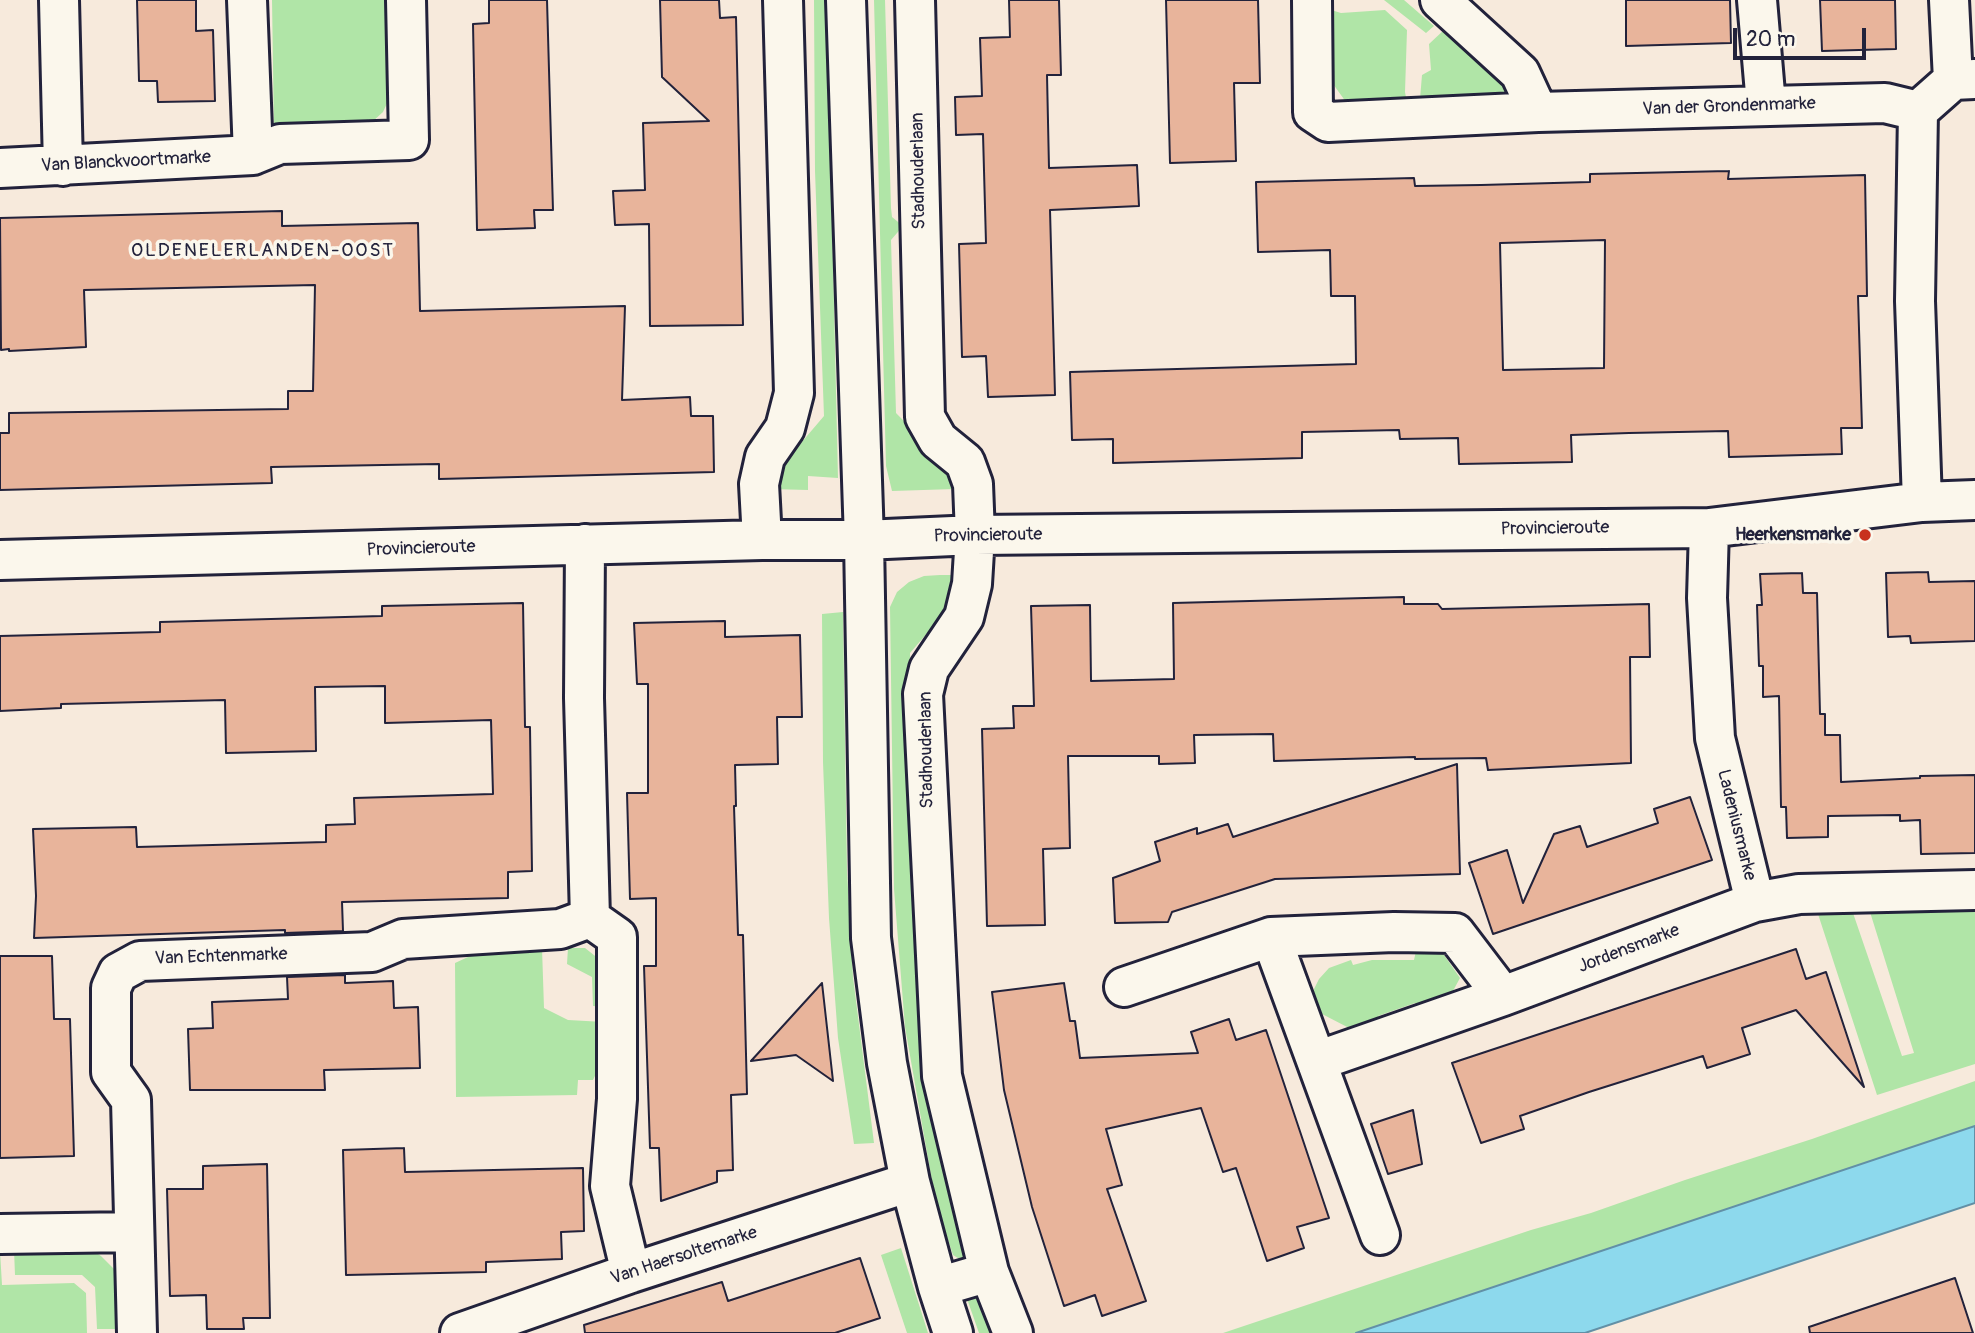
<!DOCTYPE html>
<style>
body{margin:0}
#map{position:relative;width:1975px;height:1333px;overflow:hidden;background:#f7eadc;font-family:Pangolin,sans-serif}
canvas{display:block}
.scale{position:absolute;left:1733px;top:28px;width:133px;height:32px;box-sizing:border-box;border:4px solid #22223b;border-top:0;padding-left:9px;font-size:21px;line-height:24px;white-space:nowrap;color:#22223b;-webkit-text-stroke:5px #fbf7ec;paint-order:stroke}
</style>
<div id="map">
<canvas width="1975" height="1333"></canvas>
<div class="scale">20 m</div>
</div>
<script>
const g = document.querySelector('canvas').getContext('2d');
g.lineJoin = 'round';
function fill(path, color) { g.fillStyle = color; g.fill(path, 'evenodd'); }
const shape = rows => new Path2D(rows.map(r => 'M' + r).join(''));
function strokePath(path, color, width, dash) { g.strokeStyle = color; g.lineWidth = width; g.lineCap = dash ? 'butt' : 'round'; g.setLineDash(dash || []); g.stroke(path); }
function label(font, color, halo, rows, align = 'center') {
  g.font = font + ' Pangolin,sans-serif'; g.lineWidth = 7; g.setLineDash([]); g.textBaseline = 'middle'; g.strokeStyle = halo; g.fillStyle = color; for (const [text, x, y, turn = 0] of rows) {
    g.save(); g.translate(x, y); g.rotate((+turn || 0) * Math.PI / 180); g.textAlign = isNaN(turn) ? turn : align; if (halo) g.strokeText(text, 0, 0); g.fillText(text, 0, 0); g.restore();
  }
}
const green = shape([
 [272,0,390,0,389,99,383,112,372,122,357,127,274,131],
 [814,0,827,0,838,478,808,476,808,490,770,489,772,477,824,416,815,171],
 [874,0,885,0,891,208,892,217,903,226,891,240,896,413,957,475,955,489,892,491,886,466],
 [1384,0,1404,0,1434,26,1426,33],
 [1328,9,1341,13,1385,10,1407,30,1405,92,1408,108,1351,109,1323,70],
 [1445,29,1516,90,1516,96,1419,111,1422,75,1431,70,1429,44],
 [940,575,960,575,948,609,910,653,911,800,972,1255,966,1263,953,1255,936,1204,905,1027,894,889,890,607,897,592,909,582,924,576],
 [843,612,847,871,853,977,874,1143,854,1144,838,1038,829,918,823,762,822,614],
 [1975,909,1975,1064,1877,1095,1818,914,1853,913,1902,1056,1914,1053,1870,912],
 [542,948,544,1008,568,1020,604,1022,604,1057,593,1080,578,1080,577,1095,456,1097,455,963,481,951],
 [568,948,585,948,604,963,605,1007,593,1006,592,977,567,964],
 [1416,951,1442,952,1460,978,1448,1000,1417,1010,1415,1003,1378,1016,1381,1023,1353,1030,1322,1014,1313,991,1319,979,1329,968,1351,960,1353,965,1372,960,1414,960],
 [1975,1081,1975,1126,1573,1261,1356,1333,1223,1333,1531,1230,1591,1213,1685,1180,1812,1139],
 [901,1248,928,1333,907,1333,881,1255],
 [14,1250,92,1250,101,1256,117,1272,120,1329,97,1329,95,1287,82,1275,15,1275],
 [0,1251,2,1285,74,1283,86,1293,87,1333,0,1333],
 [984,1289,1002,1333,979,1333,965,1293]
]);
const water = shape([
 [1975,1126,1975,1203,1585,1333,1356,1333,1975,1126]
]);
const building = shape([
 [137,0,196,0,196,31,213,30,215,101,158,102,157,81,139,81,137,0],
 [489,0,547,0,553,210,534,210,535,228,477,230,473,24,489,23,489,0],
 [660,0,719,0,720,18,736,17,743,325,650,326,649,224,615,225,613,191,645,190,643,123,709,121,662,77,660,0],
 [1009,0,1059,0,1061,75,1047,75,1049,168,1137,165,1139,206,1050,210,1055,395,988,397,986,356,962,357,959,244,986,243,983,134,956,135,955,97,982,96,980,38,1010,37,1009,0],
 [1166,0,1258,0,1260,83,1234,83,1236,161,1170,163,1166,0],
 [1626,0,1730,0,1731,43,1626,46,1626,0],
 [1820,0,1895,0,1896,49,1822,51,1820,0],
 [1729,171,1728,179,1865,175,1867,296,1858,296,1862,428,1841,428,1842,454,1729,457,1728,431,1629,433,1571,435,1572,462,1459,464,1458,438,1400,439,1399,430,1302,432,1302,458,1113,463,1113,439,1072,440,1070,372,1356,364,1355,296,1331,296,1330,250,1258,252,1256,182,1414,178,1415,186,1481,185,1590,182,1590,174,1729,171],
 [1605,240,1604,368,1503,370,1500,243,1605,240],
 [282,211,282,226,418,223,420,311,625,306,622,400,690,397,691,416,713,416,714,472,439,479,439,464,271,467,272,483,0,490,0,433,9,433,9,413,288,409,288,391,313,391,315,285,84,290,86,347,9,351,9,349,1,350,0,218,282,211],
 [1928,572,1929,582,1975,581,1975,641,1911,643,1910,636,1888,637,1886,573,1928,572],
 [1802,573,1803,593,1817,593,1820,714,1825,714,1825,735,1840,735,1841,782,1920,778,1920,776,1975,775,1975,853,1921,854,1920,820,1900,821,1900,815,1828,816,1828,837,1787,838,1786,807,1781,807,1779,696,1763,697,1763,666,1759,666,1757,605,1762,605,1760,574,1802,573],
 [1404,597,1404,604,1438,604,1442,609,1649,604,1650,657,1630,657,1631,763,1488,770,1486,758,1415,759,1415,757,1274,761,1273,734,1194,735,1195,763,1159,764,1159,756,1068,756,1070,848,1043,849,1045,925,987,926,982,729,1014,728,1013,706,1034,706,1031,606,1090,605,1091,681,1174,679,1173,603,1404,597],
 [523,603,525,727,530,727,532,871,508,872,508,898,342,902,343,931,285,933,285,930,34,938,36,896,33,829,136,827,137,847,326,842,326,825,355,824,354,798,493,794,491,720,385,723,385,686,315,687,316,751,226,753,225,700,61,704,61,708,0,711,0,636,160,632,160,622,382,616,382,606,523,603],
 [725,621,725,637,800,635,802,717,777,717,778,764,735,765,736,806,734,806,738,935,743,935,747,1094,731,1095,733,1170,717,1171,717,1182,661,1201,659,1148,650,1148,644,966,656,966,656,898,630,899,627,793,648,793,648,684,637,684,634,623,725,621],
 [1457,764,1460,874,1275,879,1172,912,1168,922,1115,923,1113,878,1160,861,1155,842,1197,828,1197,834,1228,824,1233,837,1457,764],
 [1690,797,1712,860,1493,934,1469,863,1507,850,1523,903,1554,834,1580,826,1587,847,1658,823,1654,809,1690,797],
 [1796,949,1806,979,1826,972,1864,1087,1796,1010,1742,1028,1750,1054,1707,1068,1703,1056,1589,1092,1520,1116,1524,1129,1481,1143,1452,1063,1796,949],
 [0,956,52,956,54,1019,70,1019,74,1156,0,1158,0,956],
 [345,975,345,983,393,981,394,1008,418,1007,420,1068,324,1070,325,1090,190,1090,188,1029,213,1028,212,1002,288,999,287,977,345,975],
 [822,983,833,1081,796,1055,751,1061,822,983],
 [1064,983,1070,1021,1075,1021,1080,1058,1198,1053,1191,1032,1229,1019,1236,1040,1266,1030,1329,1218,1297,1227,1304,1248,1267,1261,1236,1168,1223,1172,1201,1108,1106,1129,1122,1185,1107,1189,1146,1301,1102,1316,1095,1295,1064,1306,1032,1207,1004,1090,992,992,1064,983],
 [1413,1110,1422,1164,1388,1174,1371,1124,1413,1110],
 [404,1148,405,1172,583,1168,584,1231,561,1232,562,1259,486,1262,486,1272,346,1275,343,1150,404,1148],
 [267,1164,270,1318,243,1318,244,1329,207,1329,206,1295,170,1296,167,1189,203,1189,203,1166,267,1164],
 [860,1258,880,1318,835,1333,585,1333,584,1325,722,1282,728,1301,860,1258],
 [1955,1278,1973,1333,1810,1333,1809,1327,1955,1278]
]);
const minor = shape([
 [59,0,63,166],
 [247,0,253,155],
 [846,0,864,540,871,938,887,1063,910,1182,938,1287,953,1333],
 [915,0,925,417,938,440,965,462,973,484,975,535,972,584,964,617,929,669,923,694,942,1076,989,1272,938,1287],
 [1312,0,1313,112,1328,122,1538,112,1885,103,1918,111],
 [1440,0,1520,73,1538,112],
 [1757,0,1766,105],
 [1949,0,1953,80],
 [0,168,253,155,280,144,409,140,406,0],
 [1922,502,1915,301,1918,111,1953,80,1975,79],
 [1709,528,1707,598,1715,738,1755,902,1799,894,1975,890],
 [762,540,759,484,765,457,785,428,794,393,783,0],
 [585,544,584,698,590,918],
 [0,560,762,540,864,540,975,535,1709,528,1922,502,1975,500],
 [590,918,617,937,617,1099,610,1186,631,1273],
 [1271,937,1380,1235],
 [1124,987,1271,937,1394,932,1455,933,1503,996],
 [1317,1061,1503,996,1755,902],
 [0,1234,134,1232],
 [989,1272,1013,1333],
 [137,1333,131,1100,111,1072,111,988,118,973,140,961,372,952,403,939,560,929,590,918],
 [460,1333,631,1273,910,1182]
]);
const markers = [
 [1865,535,7,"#c8321e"]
];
const streetNames = [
 ["Van der Grondenmarke",1729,107,-2],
 ["Van Blanckvoortmarke",126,162,-3],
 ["Stadhouderlaan",919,171,-91],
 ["Provincieroute",1555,529,-1],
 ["Provincieroute",988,536,-1],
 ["Provincieroute",421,549,-2],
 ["Stadhouderlaan",927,750,-91],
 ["Ladeniusmarke",1736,825,76],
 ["Jordensmarke",1629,949,-21],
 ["Van Echtenmarke",221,957,-2],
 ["Van Haersoltemarke",684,1256,-18]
];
const poiNames = [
 ["Heerkensmarke",1851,535]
];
const neighbourhoodNames = [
 ["OLDENELERLANDEN-OOST",263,251]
];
fill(green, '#b0e5a7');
fill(water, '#8dd9ed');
strokePath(water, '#6290a6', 2);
fill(building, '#e8b49b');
strokePath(building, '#22223b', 2);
strokePath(minor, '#22223b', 44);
strokePath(minor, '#fbf7ec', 38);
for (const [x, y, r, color] of markers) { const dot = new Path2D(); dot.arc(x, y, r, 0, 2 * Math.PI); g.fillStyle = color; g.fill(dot); strokePath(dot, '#fbf7ec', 2.5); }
label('18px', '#22223b', '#fbf7ec', streetNames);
label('bold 18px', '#22223b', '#fbf7ec', poiNames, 'right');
g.letterSpacing = '2px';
label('19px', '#22223b', '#fbf7ec', neighbourhoodNames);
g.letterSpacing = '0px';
</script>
